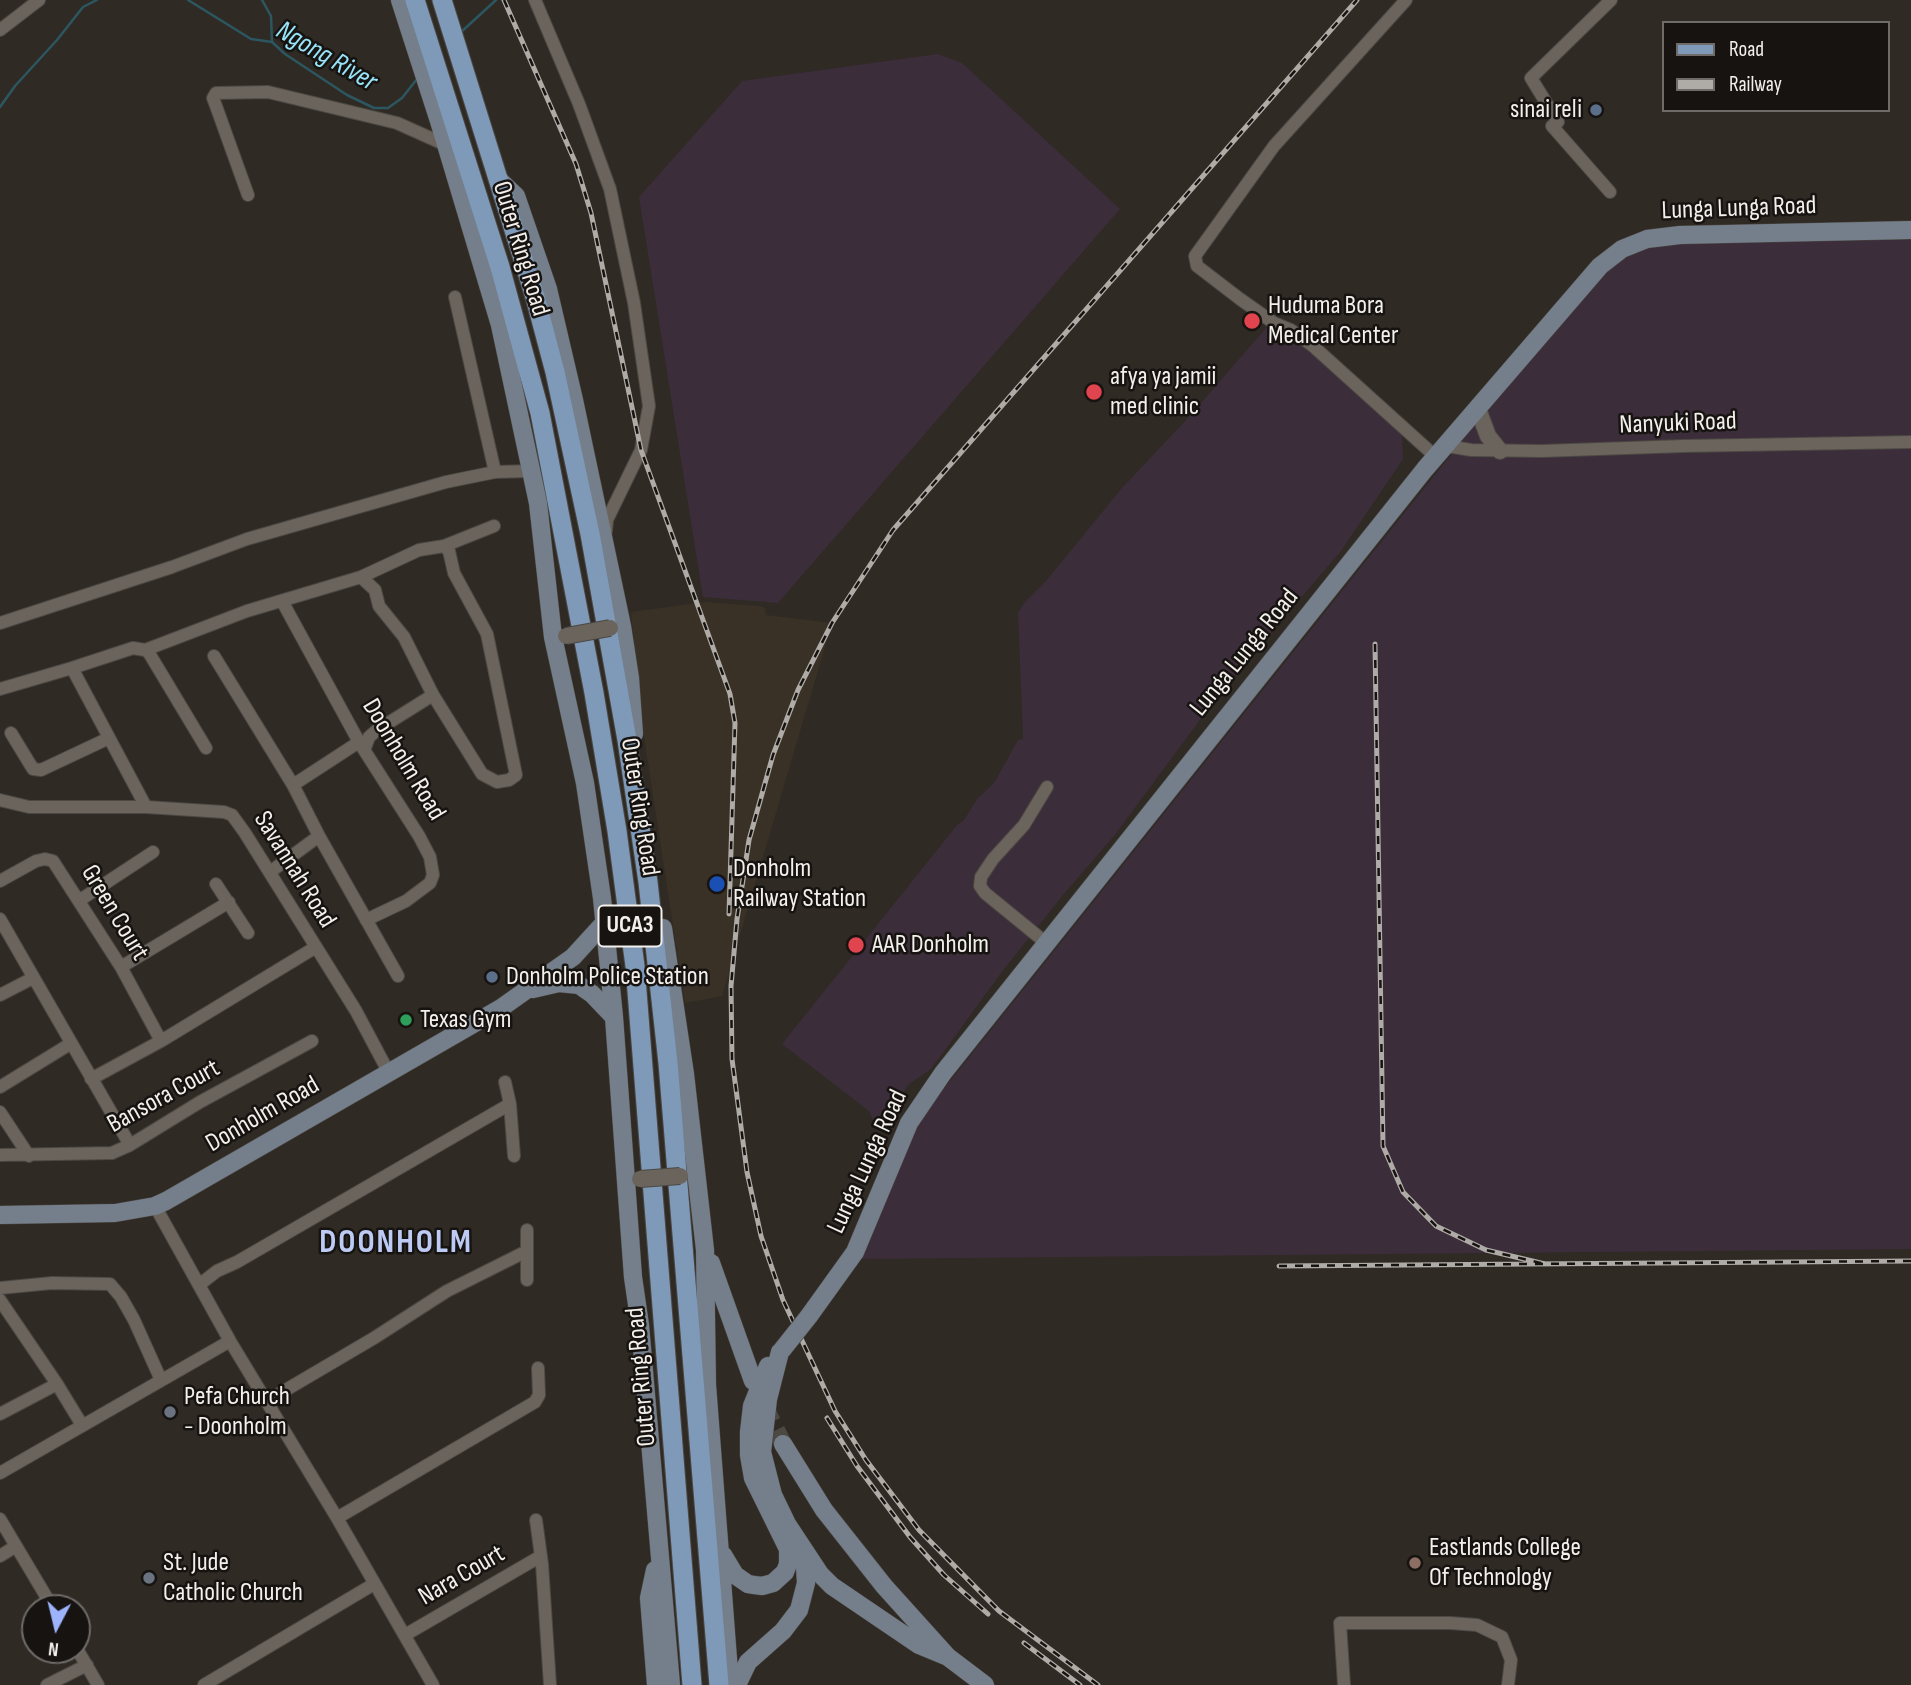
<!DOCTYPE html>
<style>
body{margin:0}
#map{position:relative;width:1911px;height:1685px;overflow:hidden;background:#2f2a24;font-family:"Sofia Sans Condensed",sans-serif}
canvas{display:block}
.legend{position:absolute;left:1662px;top:21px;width:228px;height:91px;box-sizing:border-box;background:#161311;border:2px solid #6e6b69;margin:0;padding:9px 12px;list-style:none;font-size:21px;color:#f3f0ec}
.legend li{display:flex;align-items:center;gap:14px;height:35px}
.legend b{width:35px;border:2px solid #6e6b69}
.north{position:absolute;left:21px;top:1594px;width:70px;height:70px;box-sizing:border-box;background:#161311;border:2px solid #6e6b69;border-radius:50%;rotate:187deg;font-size:19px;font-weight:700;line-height:28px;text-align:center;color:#f3f0ec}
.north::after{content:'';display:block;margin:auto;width:24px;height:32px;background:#9db4fd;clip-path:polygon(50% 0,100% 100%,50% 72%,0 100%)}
</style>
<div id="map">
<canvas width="1911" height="1685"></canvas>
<ul class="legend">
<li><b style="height:9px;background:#7f9ab9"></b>Road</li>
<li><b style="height:9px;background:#afaba6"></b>Railway</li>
</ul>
<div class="north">N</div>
</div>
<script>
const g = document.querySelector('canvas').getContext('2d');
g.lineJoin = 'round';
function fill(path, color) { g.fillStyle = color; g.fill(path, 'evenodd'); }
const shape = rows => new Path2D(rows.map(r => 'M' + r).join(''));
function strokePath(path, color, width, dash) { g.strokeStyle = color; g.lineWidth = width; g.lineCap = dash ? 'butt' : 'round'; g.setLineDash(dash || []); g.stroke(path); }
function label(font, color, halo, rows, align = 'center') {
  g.font = font + ' "Sofia Sans Condensed",sans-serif'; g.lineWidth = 5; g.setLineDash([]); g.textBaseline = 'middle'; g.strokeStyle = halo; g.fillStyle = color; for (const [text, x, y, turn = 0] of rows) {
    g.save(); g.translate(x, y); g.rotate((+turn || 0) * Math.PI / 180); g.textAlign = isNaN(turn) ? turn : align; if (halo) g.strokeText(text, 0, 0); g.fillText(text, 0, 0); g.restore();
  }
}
const built = shape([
 [705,602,759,606,765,608,766,615,832,623,722,996,685,1003,640,711,631,612]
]);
const industrial = shape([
 [938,54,962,63,1120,209,778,603,703,597,639,197,742,81],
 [1911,237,1911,1249,861,1259,910,1131,1586,286,1639,249,1708,239],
 [1272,321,1307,346,1402,434,1403,459,1341,551,1225,686,1114,836,1063,895,1001,973,931,1069,909,1084,897,1101,886,1106,878,1120,873,1120,869,1111,782,1044,957,825,964,820,977,799,994,783,1018,740,1023,739,1018,613,1024,603,1046,581,1122,488,1188,418]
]);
const stream = shape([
 [188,0,251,39,272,42,285,54,347,95,374,108,388,108,402,98,417,79],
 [262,0,271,16,272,42],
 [460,33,496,0],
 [0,107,15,86,57,40,83,7,97,0]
]);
const secondaryTunnel = shape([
 [764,1406,783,1444]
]);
const minor = shape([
 [535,0,579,104,610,189,634,303,649,406,641,450,607,520,606,531],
 [1406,0,1274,146,1195,256,1197,266,1240,299,1274,323,1291,330,1313,346,1436,457],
 [0,30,39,0],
 [1610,192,1552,126,1558,122,1531,78,1611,0],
 [248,195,216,106,213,98,216,93,268,92,397,123,446,145],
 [455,297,495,472],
 [1447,446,1471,450,1542,451,1684,446,1911,442],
 [444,546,494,526],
 [282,601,359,742,419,836,430,857,433,875,430,883,406,901,366,920],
 [0,623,172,567,247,539,446,482,495,472,531,471],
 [145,650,247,611,361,577,419,550,444,546,449,551,454,573,487,634,516,775,509,780,497,782,482,774,433,695,404,637,379,606,375,590,361,577],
 [214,656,293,785,319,836,270,872],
 [0,689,72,668],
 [11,733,33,769,41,770,109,738],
 [365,748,369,737,377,730,433,695],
 [293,785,359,742],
 [0,800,29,807,146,807,224,812,232,815,245,833,356,1011,389,1073],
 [146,807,72,668,133,648,145,650,149,653,206,748],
 [319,836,398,976],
 [0,881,36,861,45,859,53,861,121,967,161,1041],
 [216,884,248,933],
 [80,900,153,852],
 [0,919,130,1145],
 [1045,942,985,893,980,886,981,877,993,859,1024,825,1047,787],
 [121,967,229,902],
 [0,995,33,978],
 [91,1079,161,1041,316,947],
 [505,1082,510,1104,514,1156],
 [0,1087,70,1044],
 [0,1112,29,1156],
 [0,1155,112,1153,130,1145,200,1102,312,1041],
 [155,1206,230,1341,337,1518,433,1685],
 [527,1230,527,1280],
 [199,1285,217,1271,237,1262,510,1104],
 [0,1288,52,1283,110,1284,121,1297,134,1320,161,1380],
 [0,1300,57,1384,82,1425],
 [267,1401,374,1338,447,1291,527,1251],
 [0,1414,57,1384],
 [0,1473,230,1341],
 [337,1518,535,1402,539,1395,538,1368],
 [0,1519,53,1608],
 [536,1520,542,1564,550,1685],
 [0,1556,16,1546],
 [405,1635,541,1556],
 [77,1649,98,1685],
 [47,1685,87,1665],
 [204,1685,374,1584],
 [1344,1685,1340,1623,1450,1623,1477,1625,1502,1637,1511,1660,1508,1685]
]);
const tertiary = shape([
 [1478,409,1488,436,1500,451]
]);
const secondary = shape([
 [400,0,439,121,500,325,538,503,553,637,585,783,602,898,614,1017,633,1277,640,1325,671,1685],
 [498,179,516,196,548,289,574,400,622,626,630,678,634,734],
 [663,928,685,1074,705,1250,707,1385,730,1685],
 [533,989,559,983,579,985,592,994,614,1017],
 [0,1215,115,1213,155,1206,166,1201,501,1008,573,957,605,922],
 [711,1263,753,1381],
 [809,1316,855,1252,909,1123,943,1073,1425,469,1600,266,1622,249,1647,239,1680,235,1911,230],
 [780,1352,768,1399,762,1452,773,1495,787,1524,820,1574,832,1586,919,1645,948,1657],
 [783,1444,824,1510,884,1586,948,1657,985,1685],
 [723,1555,735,1575,748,1584,754,1585,762,1586,773,1583,785,1572,788,1564,788,1549,753,1478,749,1455,749,1432,752,1406,768,1366],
 [655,1570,649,1598,656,1685],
 [737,1685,748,1662,783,1631,799,1610,806,1583,804,1551]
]);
const primary = shape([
 [415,0,500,267,540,413,594,693,617,831,635,966,692,1685],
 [442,0,535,297,555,372,590,534,627,740,648,882,668,1063,719,1685]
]);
const rail = shape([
 [504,0,576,164,591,213,641,450,730,694,735,723,729,914],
 [1375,644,1383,1146,1403,1192,1436,1226,1486,1250,1545,1264],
 [1279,1266,1911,1261],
 [827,1418,857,1466,910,1537,944,1575,988,1614],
 [1024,1643,1080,1685],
 [1098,1685,999,1611,919,1530,866,1460,835,1411,783,1300,761,1236,747,1172,732,1059,731,986,737,919,749,840,773,755,798,690,832,623,893,530,1357,0]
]);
const tertiaryBridge = shape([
 [566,636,610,628],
 [640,1179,680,1176]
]);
const secondaryBridge = shape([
 [782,1350,809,1316]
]);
const markers = [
 [1596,110,7,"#5c6f8a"],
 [1252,321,9,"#e0444e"],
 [1094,392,9,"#e0444e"],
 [717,884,9,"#1a4fb4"],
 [856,945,9,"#e0444e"],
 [492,977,7,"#5c6f8a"],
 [406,1020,7,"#2e9e5b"],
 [170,1412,7,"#6b7280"],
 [1415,1563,7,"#8d6e63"],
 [149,1578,7,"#6b7280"]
];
const shields = [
 [630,926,63]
];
const shieldNames = [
 ["UCA3",630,926]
];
const poiNames = [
 ["sinai reli",1582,110,"right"],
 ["Huduma Bora",1268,306],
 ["Medical Center",1268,336],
 ["afya ya jamii",1110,377],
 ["med clinic",1110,407],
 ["Donholm",733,869],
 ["Railway Station",733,899],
 ["AAR Donholm",872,945],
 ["Donholm Police Station",506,977],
 ["Texas Gym",420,1020],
 ["Pefa Church",184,1397],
 ["- Doonholm",184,1427],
 ["Eastlands College",1429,1548],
 ["Of Technology",1429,1578],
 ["St. Jude",163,1563],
 ["Catholic Church",163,1593]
];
const streetNames = [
 ["Lunga Lunga Road",1739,209,-2],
 ["Outer Ring Road",520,249,73],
 ["Nanyuki Road",1678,424,-2],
 ["Lunga Lunga Road",1245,653,-51],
 ["Doonholm Road",403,760,59],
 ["Outer Ring Road",639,807,81],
 ["Savannah Road",294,870,58],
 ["Green Court",114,913,59],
 ["Bansora Court",164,1097,-29],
 ["Donholm Road",263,1115,-30],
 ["Lunga Lunga Road",868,1162,-65],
 ["Outer Ring Road",642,1377,-95],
 ["Nara Court",462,1576,-30]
];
const waterNames = [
 ["Ngong River",326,57,30]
];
const districtNames = [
 ["DOONHOLM",396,1244]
];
fill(built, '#3a3126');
fill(industrial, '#3c2d3a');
strokePath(stream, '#2c5761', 2.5);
strokePath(secondaryTunnel, '#4c4842', 18, [18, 9]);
strokePath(minor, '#4c4843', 14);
strokePath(tertiary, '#4c4843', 18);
strokePath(secondary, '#4c4843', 19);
strokePath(primary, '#4c4843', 21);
strokePath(minor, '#6a645d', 12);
strokePath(tertiary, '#6a645d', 16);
strokePath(secondary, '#747f8b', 18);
strokePath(primary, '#7f9ab9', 19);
strokePath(rail, '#afaba6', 5);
strokePath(rail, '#161311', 2.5, [8]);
strokePath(tertiaryBridge, '#4c4843', 18, []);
strokePath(secondaryBridge, '#4c4843', 19, []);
strokePath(tertiaryBridge, '#6a645d', 16);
strokePath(secondaryBridge, '#747f8b', 18);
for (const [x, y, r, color] of markers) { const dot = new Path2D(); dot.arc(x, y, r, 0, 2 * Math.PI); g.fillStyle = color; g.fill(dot); strokePath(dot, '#161311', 2.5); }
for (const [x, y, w] of shields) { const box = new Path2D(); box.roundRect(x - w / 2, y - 20.5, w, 41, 5); g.fillStyle = '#161311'; g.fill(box); strokePath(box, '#f3f0ec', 2); }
label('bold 24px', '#f3f0ec', null, shieldNames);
label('26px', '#f3f0ec', '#161311', poiNames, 'left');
label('26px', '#f3f0ec', '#161311', streetNames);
label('italic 28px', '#97e4f8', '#161311', waterNames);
g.letterSpacing = '2px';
label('bold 33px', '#bdcbf4', '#161311', districtNames);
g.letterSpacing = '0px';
</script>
